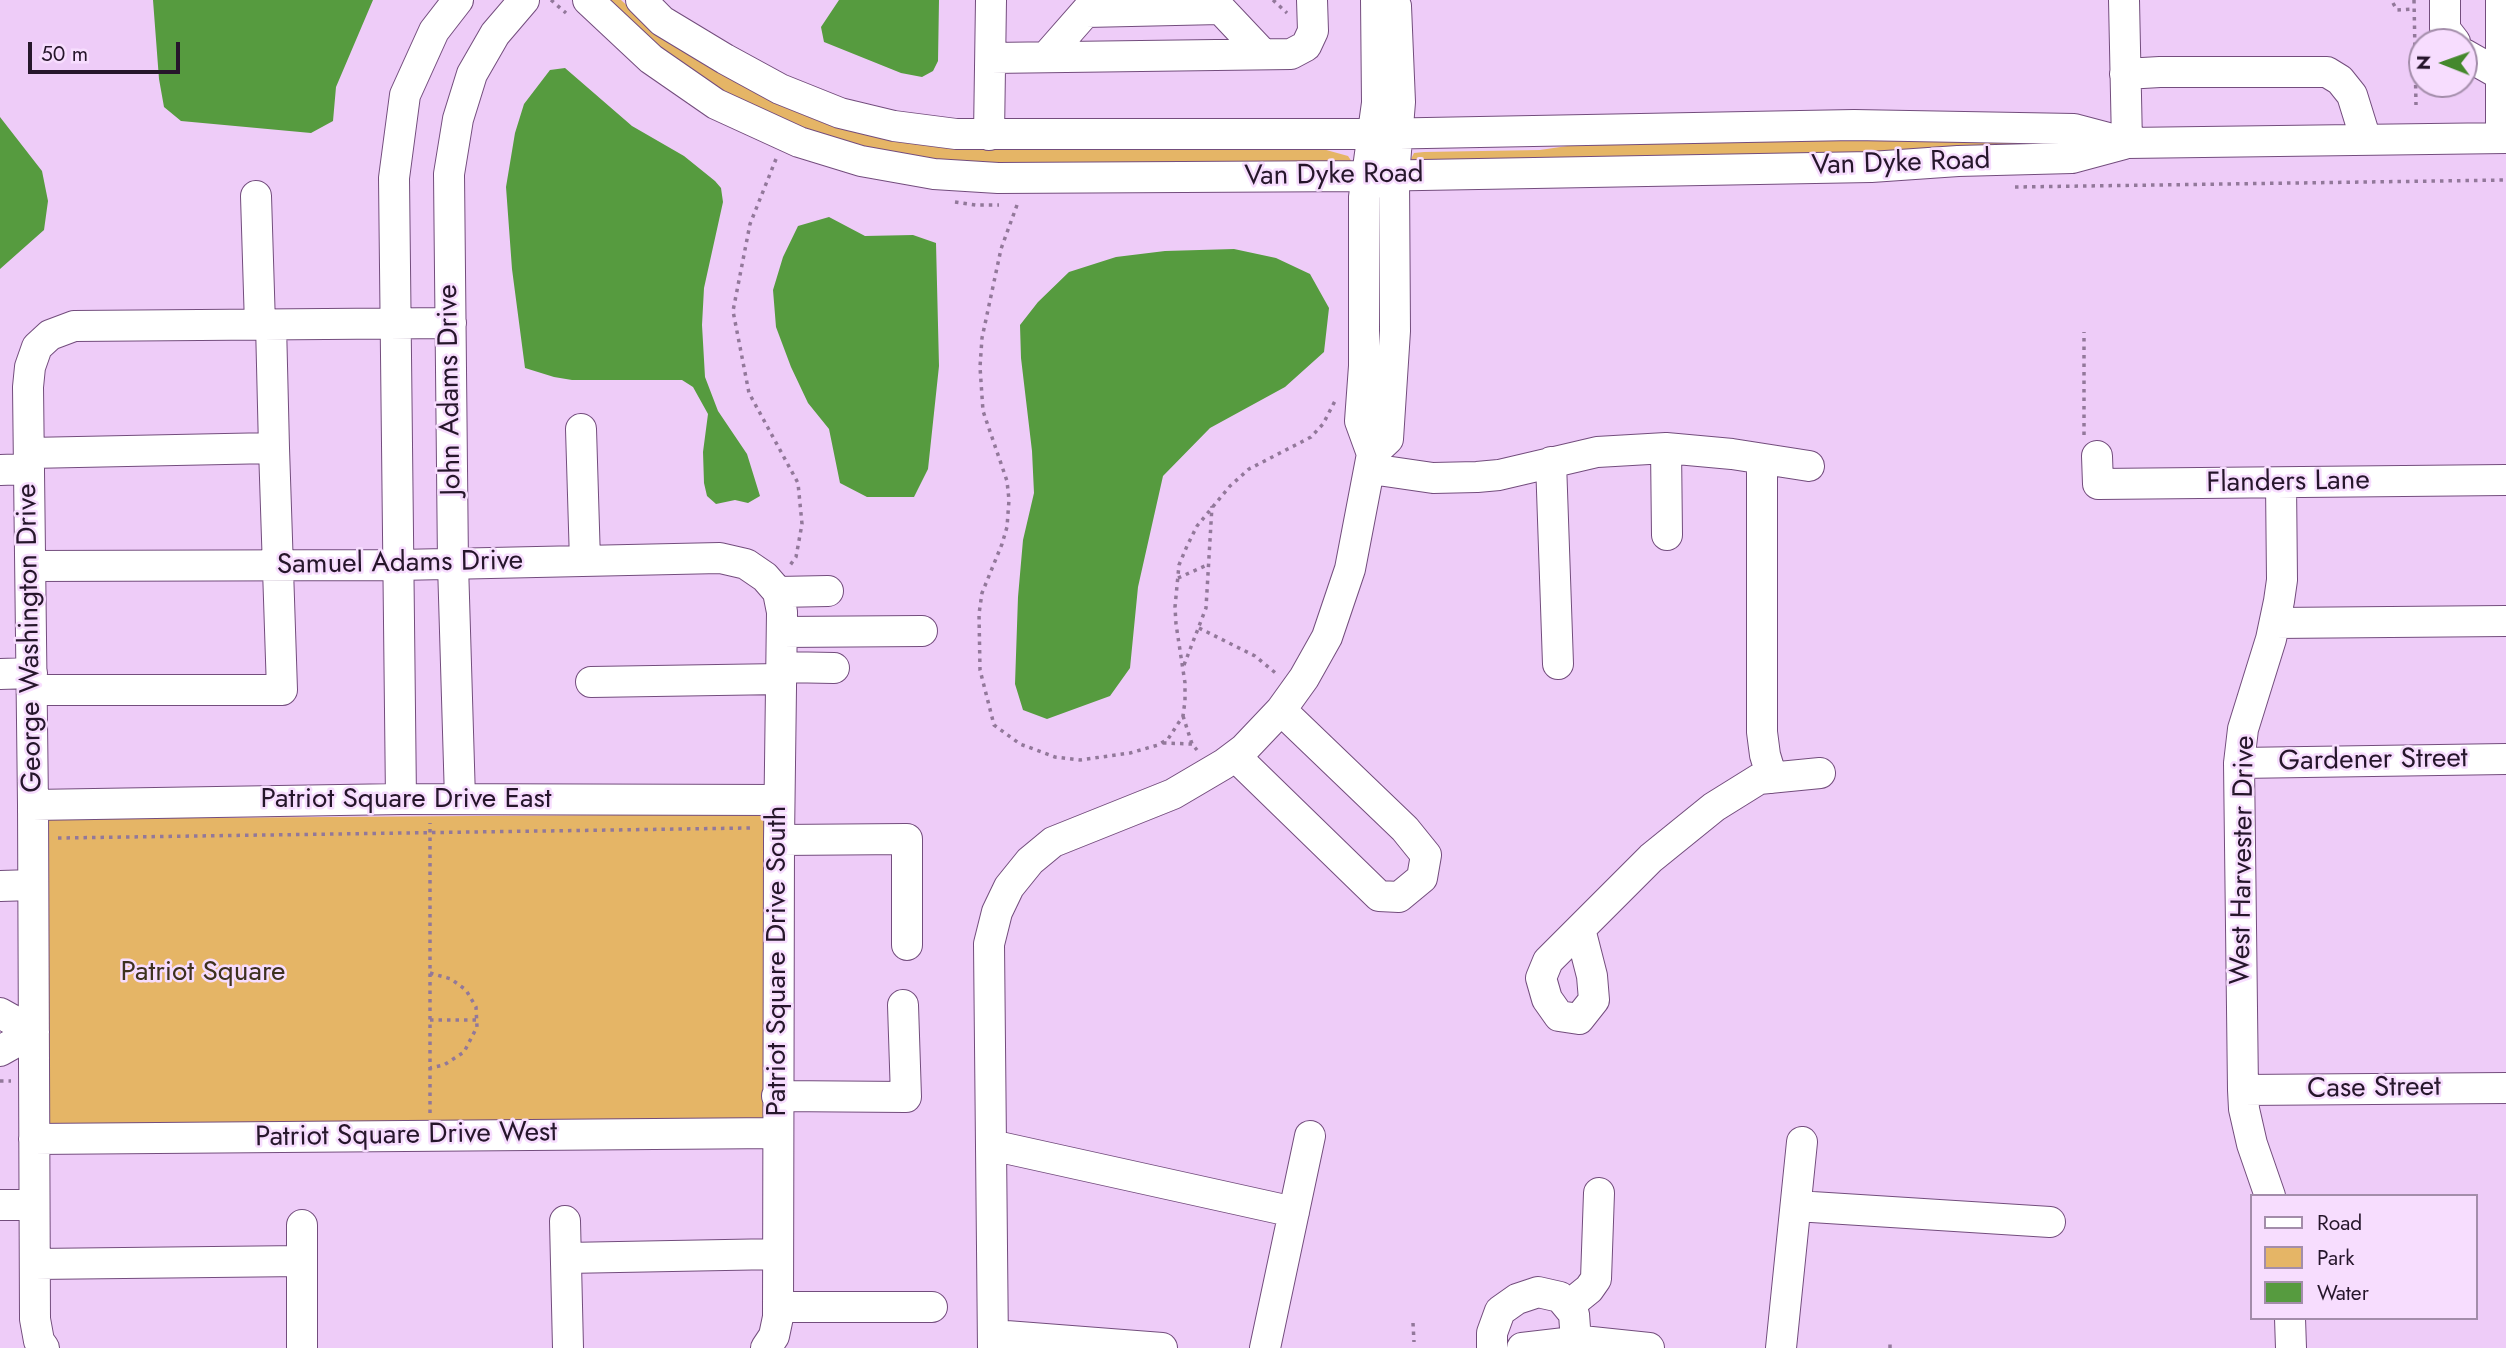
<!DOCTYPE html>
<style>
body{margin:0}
#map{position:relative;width:2506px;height:1348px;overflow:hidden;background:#eeccf8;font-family:Jost,sans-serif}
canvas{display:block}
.legend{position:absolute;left:2250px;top:1194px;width:228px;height:126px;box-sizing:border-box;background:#f7ddfe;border:2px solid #a38daa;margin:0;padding:9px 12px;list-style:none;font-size:21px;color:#26162b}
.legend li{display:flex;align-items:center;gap:14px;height:35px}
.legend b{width:35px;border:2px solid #a38daa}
.north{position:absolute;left:2408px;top:28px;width:70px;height:70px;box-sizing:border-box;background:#f7ddfe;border:2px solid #a38daa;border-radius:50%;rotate:271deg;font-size:19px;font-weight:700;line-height:28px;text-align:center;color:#26162b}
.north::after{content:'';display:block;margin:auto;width:24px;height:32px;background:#44882c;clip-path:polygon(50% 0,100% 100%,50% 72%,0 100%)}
.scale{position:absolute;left:28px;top:42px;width:152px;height:32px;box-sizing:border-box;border:4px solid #26162b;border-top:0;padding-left:9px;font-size:21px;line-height:24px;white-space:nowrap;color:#26162b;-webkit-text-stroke:5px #f7ddfe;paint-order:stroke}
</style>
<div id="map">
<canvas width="2506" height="1348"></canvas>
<ul class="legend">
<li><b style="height:9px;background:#fff"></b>Road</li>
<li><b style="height:19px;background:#e5b566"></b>Park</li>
<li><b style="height:19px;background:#569b3f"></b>Water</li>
</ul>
<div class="north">N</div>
<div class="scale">50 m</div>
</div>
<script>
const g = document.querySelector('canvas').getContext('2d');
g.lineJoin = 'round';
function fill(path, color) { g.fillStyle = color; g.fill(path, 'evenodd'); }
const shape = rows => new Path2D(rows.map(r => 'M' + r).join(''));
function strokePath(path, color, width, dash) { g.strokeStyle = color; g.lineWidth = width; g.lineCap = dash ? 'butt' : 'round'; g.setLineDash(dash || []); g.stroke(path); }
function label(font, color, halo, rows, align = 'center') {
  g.font = font + ' Jost,sans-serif'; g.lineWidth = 5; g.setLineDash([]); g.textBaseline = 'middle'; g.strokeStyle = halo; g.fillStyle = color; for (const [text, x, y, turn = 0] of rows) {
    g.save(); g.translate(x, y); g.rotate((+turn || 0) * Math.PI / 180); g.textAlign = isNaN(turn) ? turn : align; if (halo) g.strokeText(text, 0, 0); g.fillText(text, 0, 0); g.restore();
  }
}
const green = shape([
 [599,0,621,0,659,35,708,67,810,110,1319,148,1348,156,1354,165,1012,170,833,146,705,86],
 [1622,138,2084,140,1982,147,1871,161,1412,161,1411,159,1414,153,1424,152,1540,150],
 [764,814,763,1122,42,1130,40,819]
]);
const water = shape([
 [153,0,373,0,336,87,333,121,311,133,181,121,164,107,159,79],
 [839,0,939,0,938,61,933,71,922,77,901,73,824,42,821,27],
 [565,68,632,126,684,156,715,181,721,188,723,202,704,288,702,325,705,377,718,411,747,454,760,496,748,503,735,500,716,504,707,496,704,483,703,452,708,414,693,387,682,380,572,380,554,377,525,368,512,269,506,187,515,133,524,104,550,70],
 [0,117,42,171,48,201,44,230,0,269],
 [829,217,865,236,913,235,936,243,939,366,928,469,914,497,867,497,840,483,829,429,808,403,791,367,776,327,773,290,783,257,798,226],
 [1234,249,1276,258,1310,274,1329,308,1324,352,1285,387,1210,428,1163,476,1138,587,1130,668,1110,696,1047,719,1023,710,1015,684,1018,597,1023,540,1034,493,1032,451,1021,358,1020,325,1038,302,1069,272,1116,257,1165,251]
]);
const path = shape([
 [551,0,566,13],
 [1273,0,1287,13],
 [2414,0,2416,105],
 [2393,3,2397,10,2414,9],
 [776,159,750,224,733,311,749,393,798,483,802,524,796,557,788,568],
 [2015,187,2506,180],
 [955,202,976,205,999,205],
 [1017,205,1001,249,982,338,980,367,983,411,1007,481,1009,500,1007,527,1002,544,982,593,979,614,980,670,994,725,1020,744,1055,757,1080,760,1130,753,1158,745,1168,739,1183,716,1185,701,1185,683,1176,624,1175,607,1179,565,1187,546,1197,526,1230,486,1249,469,1311,437,1323,424,1335,401],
 [2084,435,2084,332],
 [1178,578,1207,565],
 [1199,628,1255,656,1278,675],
 [1184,665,1206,608,1212,506],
 [1183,716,1192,744,1197,750],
 [1163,743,1192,744],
 [58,838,750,828,750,825],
 [430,973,451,979,466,990,476,1007,477,1027,464,1052,444,1065,430,1068],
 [430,1020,477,1020],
 [0,1081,11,1081],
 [430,1113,430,823],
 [1413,1323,1414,1342],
 [1890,1348,1890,1340]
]);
const minor = shape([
 [588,0,651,59,716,104,799,142,861,161,934,174,998,178,1366,176,1871,167,1958,161,2072,158,2124,144],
 [641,0,662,21,725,59,780,89,840,113,894,126,956,134,1373,134,1854,125,2074,129,2127,143,2506,138],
 [1212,0,1263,54],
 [2124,0,2127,143],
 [2445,0,2445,29,2455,42],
 [2501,0,2501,138],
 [1086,12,1220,9],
 [2464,54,2501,75],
 [1046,57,1096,0],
 [991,58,1291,54,1306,46,1313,31,1312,0],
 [2125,74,2160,72,2327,72,2340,80,2352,95,2366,140],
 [989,135,991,0],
 [256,196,260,325],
 [271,324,274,448],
 [581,429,585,561],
 [1666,448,1667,535],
 [29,453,274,448,282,690,32,690],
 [1372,454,1388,439,1395,331,1394,176,1400,102,1396,6,1393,0],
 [2097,456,2098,484,2506,480],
 [1762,460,1762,732,1765,755,1772,778],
 [1551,462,1558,664],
 [1371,469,1433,478,1477,477,1499,475,1597,452,1666,448,1732,454,1809,466],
 [0,470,29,469],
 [31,566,399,565,720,558,746,564,765,577,778,592,782,612,779,840,778,1317,774,1336,766,1348],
 [778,592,828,591],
 [2275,623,2506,621],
 [782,632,922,631],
 [781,667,834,668],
 [0,674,32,673],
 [591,682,781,679],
 [1235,756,1379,896,1399,897,1422,878,1426,855,1405,829,1281,710],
 [2239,763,2506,759],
 [401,799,394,178,405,95,434,31,458,0],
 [460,799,453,564,449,174,458,119,472,74,495,34,524,0],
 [33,805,401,799,779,800],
 [779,840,907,839,907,945],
 [0,886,33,885],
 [1580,929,1592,976,1594,1000,1579,1019,1559,1016,1547,999,1541,978,1548,961,1651,858,1714,807,1759,779,1820,773],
 [0,1013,34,1032],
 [0,1051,34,1032],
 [2243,1090,2506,1088],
 [777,1096,906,1097,903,1005],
 [34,1139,778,1133],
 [991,1145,1294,1212],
 [2270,1196,2252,1144,2244,1109,2243,1090,2239,763,2243,729,2271,639,2279,601,2282,580,2281,483],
 [0,1205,34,1205],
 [1796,1206,2050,1222],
 [565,1221,568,1348],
 [302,1225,302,1348],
 [566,1258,778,1254],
 [35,1264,302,1261],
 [1568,1306,1589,1289,1596,1279,1599,1193],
 [779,1307,932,1307],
 [2290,1318,2291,1348],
 [993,1335,1162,1348],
 [44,1348,39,1341,35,1319,33,805,28,387,30,367,37,347,50,335,74,326,451,323],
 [993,1348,989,944,997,912,1009,887,1030,861,1053,842,1173,794,1224,764,1244,749,1281,710,1304,678,1327,637,1350,569,1372,454,1360,421,1364,366,1364,197,1377,103,1376,0],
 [1265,1348,1310,1136],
 [1492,1348,1492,1333,1500,1311,1517,1299,1538,1292,1560,1297,1574,1314,1576,1342],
 [1522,1348,1582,1341,1649,1348],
 [1781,1348,1802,1142]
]);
const streetNames = [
 ["Van Dyke Road",1901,164,-2],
 ["Van Dyke Road",1334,176,-1],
 ["John Adams Drive",451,390,-91],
 ["Flanders Lane",2288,483,-1],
 ["Samuel Adams Drive",400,564,-1],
 ["George Washington Drive",31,638,-91],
 ["Gardener Street",2373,761,-1],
 ["Patriot Square Drive East",406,800],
 ["West Harvester Drive",2244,860,-89],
 ["Patriot Square Drive South",778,961,-90],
 ["Case Street",2374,1089,-1],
 ["Patriot Square Drive West",406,1136,-1]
];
const parkNames = [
 ["Patriot Square",203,973]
];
fill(green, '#e5b566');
fill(water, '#569b3f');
strokePath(minor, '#734d7d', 32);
strokePath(path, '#92789a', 3.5, [3.5, 5]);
strokePath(minor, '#fff', 30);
label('28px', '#26162b', '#f7ddfe', streetNames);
label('28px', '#3d311e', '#f7ddfe', parkNames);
</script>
